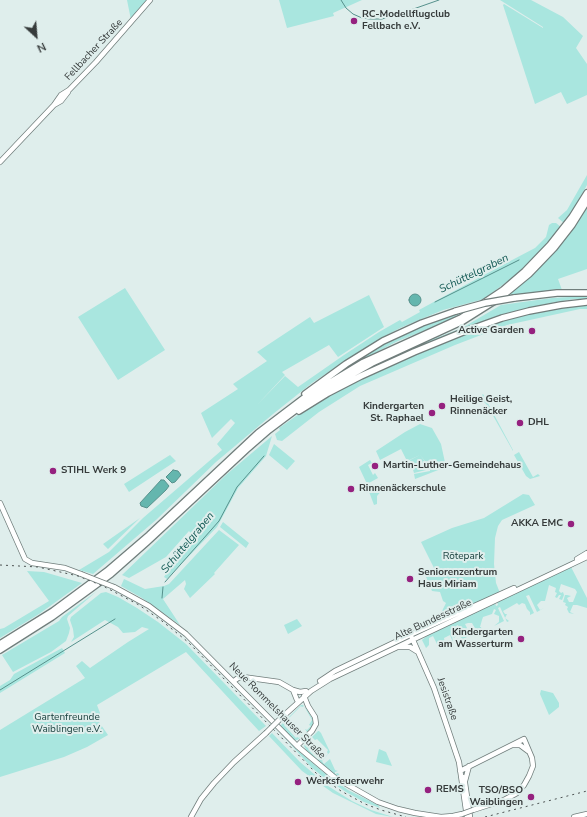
<!DOCTYPE html>
<meta charset="utf-8">
<style>
body{margin:0}
#map{position:relative;width:587px;height:817px;overflow:hidden;background:#dfeeec;font-family:"Nunito Sans",sans-serif}
canvas{display:block}
.north{position:absolute;left:16px;top:16px;width:40px;height:40px;-webkit-text-stroke:3px #dfeeec;paint-order:stroke;rotate:154deg;font-size:11px;font-weight:700;line-height:16px;text-align:center;color:#363b3b}
.north::after{content:'';display:block;margin:auto;width:14px;height:18px;background:#363b3b;clip-path:polygon(50% 0,100% 100%,50% 72%,0 100%)}
</style>
<div id="map">
<canvas width="587" height="817"></canvas>
<div class="north">N</div>
</div>
<script>
const g = document.querySelector('canvas').getContext('2d');
g.lineJoin = 'round';
function fill(path, color) { g.fillStyle = color; g.fill(path, 'evenodd'); }
const shape = rows => new Path2D(rows.map(r => 'M' + r).join(''));
function strokePath(path, color, width, dash) { g.strokeStyle = color; g.lineWidth = width; g.lineCap = dash ? 'butt' : 'round'; g.setLineDash(dash || []); g.stroke(path); }
function label(font, color, halo, rows, align = 'center') {
  g.font = font + ' "Nunito Sans",sans-serif'; g.lineWidth = 4; g.setLineDash([]); g.textBaseline = 'middle'; g.strokeStyle = halo; g.fillStyle = color; for (const [text, x, y, turn = 0] of rows) {
    g.save(); g.translate(x, y); g.rotate((+turn || 0) * Math.PI / 180); g.textAlign = isNaN(turn) ? turn : align; if (halo) g.strokeText(text, 0, 0); g.fillText(text, 0, 0); g.restore();
  }
}
const green = shape([
 [127,0,147,0,131,20],
 [279,0,362,0,333,13,334,16,287,28],
 [500,0,531,0,563,17,583,36,576,48,587,64,587,95,567,104,561,92,535,104,503,5,504,4,543,28,543,27],
 [587,175,587,185,565,224,558,218,567,210],
 [587,207,587,269,558,279,562,290,509,295,529,277,561,243,577,222],
 [552,223,556,223,561,227,536,256,513,277,484,299,443,310,400,328,380,339,348,359,312,383,273,414,216,462,156,520,93,574,79,570,109,552,143,518,222,450,217,444,235,423,231,419,212,438,201,413,238,389,233,384,267,361,257,352,310,317,314,323,369,295,384,327,338,357,329,345,282,372,285,375,257,405,285,376,298,387,344,355,379,332,400,320,402,322,420,312,419,310,441,298,514,259,535,248,546,237,549,225],
 [125,288,165,350,118,380,78,317],
 [587,296,587,299,574,299,551,303,507,313,462,329,350,379,350,378,385,360,415,346,462,328,501,305,552,298],
 [581,306,587,306,587,309,580,309,507,325,455,345,360,386,319,412,282,441,277,440,275,434,280,430,279,428,299,414,357,380,401,359,490,324,525,315,564,307],
 [467,310,441,324,398,341,342,370,389,341,434,320],
 [483,394,513,450,513,451,487,405,483,401,482,395],
 [420,424,432,428,441,444,446,467,415,479,414,474,430,471,430,467,420,455,407,461,401,449,380,460,376,451,405,432],
 [272,436,266,456,238,488,217,527,167,579,164,577,192,535,189,531,166,557,129,578,122,575,227,474],
 [274,444,295,461,287,470,269,455],
 [519,452,533,477,538,474,540,476,530,479,526,476,514,455],
 [170,455,176,461,129,492,124,484],
 [420,455,430,468,430,469,414,473,410,460],
 [370,460,372,463,368,465,373,475,375,473,378,478,367,484,359,467],
 [382,484,383,489,377,496,377,504,374,505,368,489],
 [523,494,529,495,535,505,502,520,498,526,495,538,494,564,496,583,500,593,417,629,418,626,430,620,441,613,446,603,443,601,440,592,432,591,426,577,436,572,421,542,452,528,484,518],
 [140,518,108,549,103,544],
 [223,522,249,543,246,548,220,527],
 [219,530,239,545,214,573,215,574,190,598,184,589,186,584,185,580,163,599,180,625,142,598,121,586,124,579,145,589,164,586,169,584],
 [571,567,587,598,587,608,577,605,573,605,570,612,574,614,569,613,567,609,568,607,565,605,566,603,563,602,565,595,567,595,571,596,567,598,569,602,573,602,577,592,575,589,561,584,559,591,561,593,563,592,564,595,562,600,559,599,561,595,559,595,557,598,555,597,557,593,555,592,556,588,549,585,545,601,541,601,537,605,540,610,544,608,537,612,529,595,526,596,534,613,530,615,530,612,527,609,525,604,522,603,519,605,517,603,503,611,505,614,507,614,505,618,509,621,507,622,500,607,498,608,504,621,494,626,499,622,499,616,494,614,496,610,494,609,492,614,483,617,482,620,480,627,481,627,482,631,485,631,482,632,479,628,477,632,472,623,468,623,465,624,467,628,465,630,468,636,466,633,465,633,467,637,463,639,464,641,458,642,456,638,459,639,463,636,458,625,456,626,455,631,453,633,453,634,456,632,457,636,455,637,454,635,455,640,453,636,452,636,453,642,452,643,452,640,450,635,444,638,445,643,437,644,433,636,429,638,429,645,426,648,422,640,429,634,495,603,496,606,498,605,497,602],
 [27,571,44,572,82,583,39,614,0,638,0,629,4,628,49,601],
 [97,591,68,616,67,619,70,628,69,633,66,641,51,652,13,672,2,655,59,621,62,617],
 [106,592,118,597,137,608,158,622,186,644,266,726,259,731,186,652,97,705,100,713,99,717,97,719,108,735,87,747,64,757,0,777,0,730,85,678,76,666,82,661,90,668,128,642,149,629,142,627,135,632,123,633,118,627,105,620,71,642,74,637,73,629,70,620,71,617,101,593],
 [297,619,302,626,288,634,284,625],
 [62,648,65,653,0,693,0,686,10,680,14,674],
 [541,690,553,693,559,703,559,707,549,715,540,694],
 [301,705,303,705,308,711,314,722,312,727,307,732,305,729,307,730,311,726,309,725,312,720,304,706,302,707,301,706,285,722,286,723,284,725,296,738,297,737,299,738,303,734,302,732,305,735,297,740,294,740,280,726],
 [276,728,295,748,322,771,348,790,378,805,380,808,364,802,346,792,322,776,311,767],
 [318,731,319,731,321,733,330,752,322,761,324,764,330,759,335,770,338,771,335,772,335,774,338,773,341,777,338,777,332,774,306,750,304,746,310,738,313,742,312,743,311,742,307,745,309,747,308,749,318,760,320,759,322,760,328,754,327,752,328,750,317,739,315,740,312,737],
 [272,733,300,762,328,786,352,801,371,810,393,817,376,814,333,793,302,771,269,736],
 [379,749,386,752,392,766,376,762]
]);
const water = shape([
 '409 300a6 6 0 1 1 12 0a6 6 0 1 1-12 0Z',
 [173,470,178,471,181,475,175,482,172,483,166,477,173,470],
 [161,480,164,480,169,486,166,490,147,508,141,506,140,503,161,480]
]);
const stream = shape([
 [341,0,346,8,353,14,362,18,370,19,382,19,402,13,439,0],
 [435,302,519,260],
 [165,582,219,521,237,487,264,456],
 [162,598,163,587],
 [0,690,115,619]
]);
const secondary = shape([
 [54,105,61,101,68,92],
 [0,162,54,105,61,95,69,90,96,62,150,0],
 [0,503,25,559,32,563,65,568,81,574],
 [577,559,587,553],
 [114,587,149,606,186,634,297,746,334,777,378,802,398,809,415,813,441,817,453,816,462,814],
 [412,638,434,688,459,762,467,817],
 [399,647,410,647,418,652],
 [234,681,238,678,243,677,279,682,293,690,297,700],
 [320,681,335,671,410,635,514,588],
 [293,690,300,692,306,691],
 [280,719,311,691,330,679,587,557],
 [513,745,520,745,528,751],
 [297,746,312,731,316,724,315,717,308,706,304,696],
 [460,771,524,739,532,758,533,766,529,776,524,785,517,793,504,800,473,810],
 [463,777,465,783,470,817],
 [465,781,469,766],
 [191,817,201,799,214,783,234,762,266,733],
 [574,817,587,814]
]);
const highway = shape([
 [514,298,557,293,587,293],
 [305,394,346,364,383,341,422,323,456,311],
 [299,411,328,393,361,376,414,352,463,332,502,318,529,311,561,305,587,302],
 [0,644,53,611,107,571,149,535,258,433,304,398,362,363,461,318,503,290,525,271,550,245,572,217,587,193],
 [0,650,52,617,111,574,146,543,246,450,269,430,309,400,342,380,372,363,463,321,501,297,529,274,554,248,572,225,587,201]
]);
const rail = shape([
 [0,565,38,567,78,576,103,586,139,605,162,621,188,642,317,774,341,791,365,804,381,810,406,817],
 [485,817,587,791]
]);
const secondaryBridge = shape([
 [81,574,114,587],
 [266,733,280,719],
 [462,814,473,810]
]);
const highwayBridge = shape([
 [456,311,485,303,514,298]
]);
const markers = [
 [354,21,4,"#95217f"],
 [532,331,4,"#95217f"],
 [442,406,4,"#95217f"],
 [432,413,4,"#95217f"],
 [520,423,4,"#95217f"],
 [375,466,4,"#95217f"],
 [53,471,4,"#95217f"],
 [351,489,4,"#95217f"],
 [571,524,4,"#95217f"],
 [410,579,4,"#95217f"],
 [521,639,4,"#95217f"],
 [298,782,4,"#95217f"],
 [428,790,4,"#95217f"],
 [531,797,4,"#95217f"]
];
const poiNames = [
 ["RC-Modellflugclub",362,15],
 ["Fellbach e.V.",362,27],
 ["Active Garden",524,331,"right"],
 ["Heilige Geist,",450,400],
 ["Rinnenäcker",450,412],
 ["Kindergarten",424,407,"right"],
 ["St. Raphael",424,419,"right"],
 ["DHL",528,423],
 ["Martin-Luther-Gemeindehaus",383,466],
 ["STIHL Werk 9",61,471],
 ["Rinnenäckerschule",359,489],
 ["AKKA EMC",563,524,"right"],
 ["Seniorenzentrum",418,573],
 ["Haus Miriam",418,585],
 ["Kindergarten",513,633,"right"],
 ["am Wasserturm",513,645,"right"],
 ["Werksfeuerwehr",306,782],
 ["REMS",436,790],
 ["TSO/BSO",523,791,"right"],
 ["Waiblingen",523,803,"right"]
];
const streetNames = [
 ["Fellbacher Straße",94,50,-47],
 ["Alte Bundesstraße",433,620,-25],
 ["Jesistraße",447,699,71],
 ["Neue Rommelshauser Straße",277,711,45]
];
const parkNames = [
 ["Rötepark",463,557],
 ["Gartenfreunde",67,718],
 ["Waiblingen e.V.",67,730]
];
const waterNames = [
 ["Schüttelgraben",474,274,-26],
 ["Schüttelgraben",188,543,-50]
];
fill(green, '#a9e6df');
fill(water, '#64b6ae');
strokePath(water, '#56918c', 1);
strokePath(stream, '#56918c', 1);
strokePath(secondary, '#717e7c', 6);
strokePath(highway, '#717e7c', 8);
strokePath(secondary, '#fff', 4.5);
strokePath(highway, '#fff', 5.5);
strokePath(rail, '#4c5252', 1, [2, 4]);
strokePath(secondaryBridge, '#717e7c', 6, []);
strokePath(highwayBridge, '#717e7c', 8, []);
strokePath(secondaryBridge, '#fff', 4.5);
strokePath(highwayBridge, '#fff', 5.5);
for (const [x, y, r, color] of markers) { const dot = new Path2D(); dot.arc(x, y, r, 0, 2 * Math.PI); g.fillStyle = color; g.fill(dot); strokePath(dot, '#dfeeec', 1.5); }
label('bold 10px', '#363b3b', '#dfeeec', poiNames, 'left');
label('10px', '#363b3b', '#dfeeec', streetNames);
label('10px', '#1a413e', '#dfeeec', parkNames);
label('italic 11px', '#105752', '#dfeeec', waterNames);
</script>
